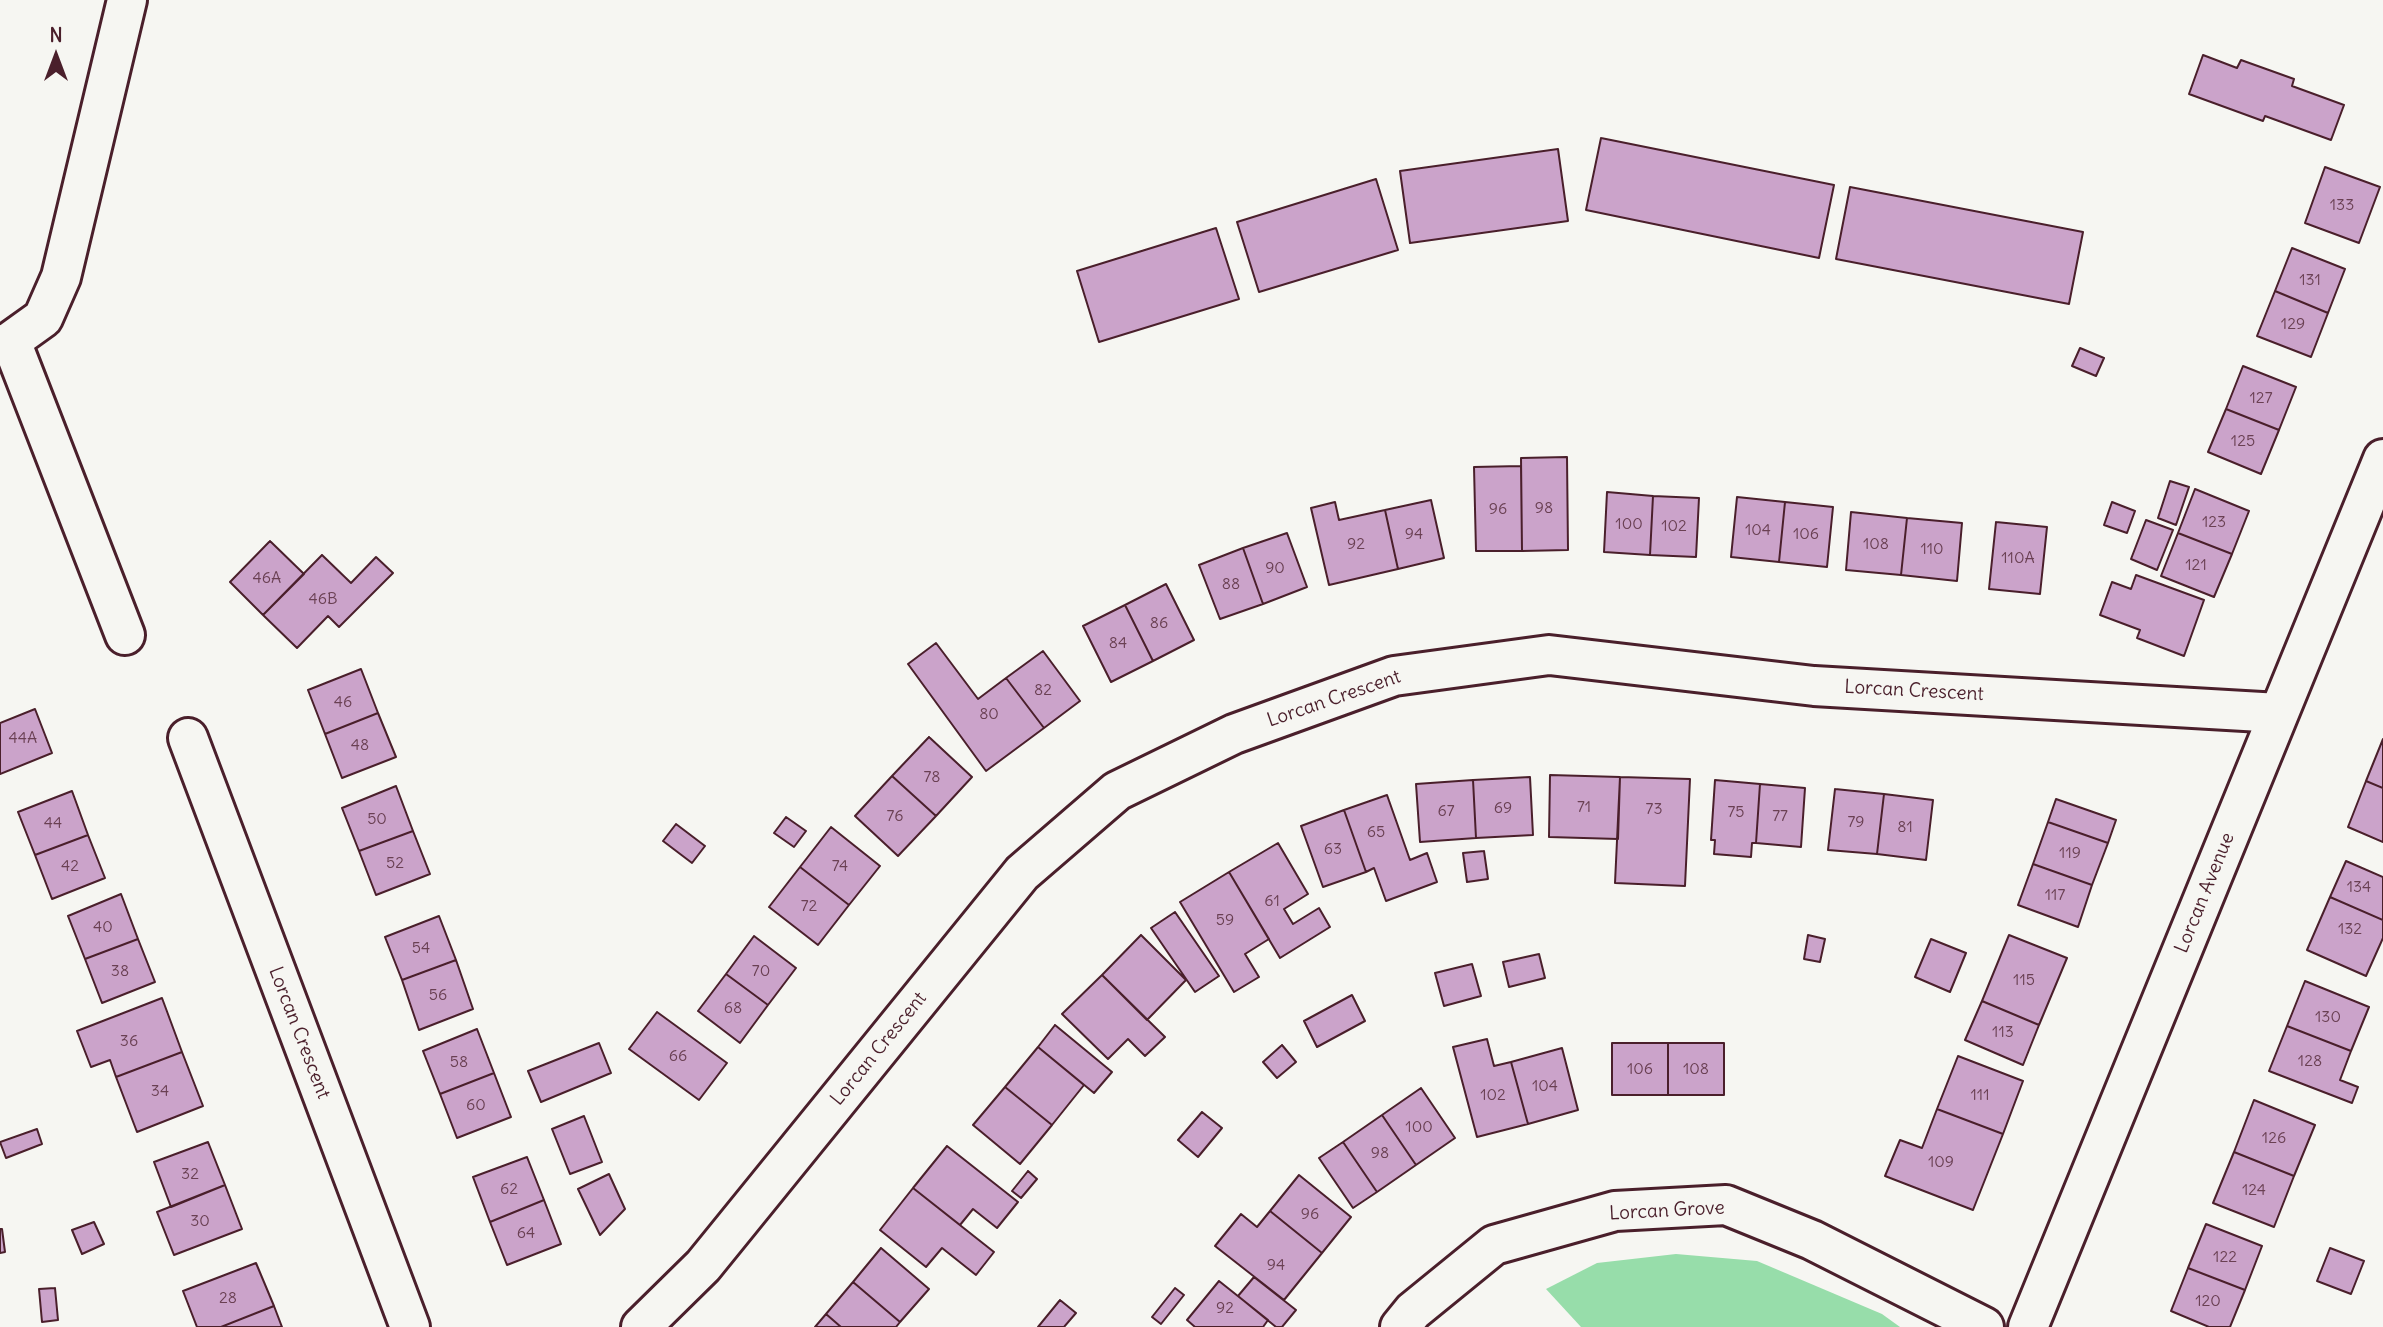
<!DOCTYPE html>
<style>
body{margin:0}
#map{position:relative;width:2383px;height:1327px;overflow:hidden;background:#f6f6f2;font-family:Delius,sans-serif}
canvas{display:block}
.north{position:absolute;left:21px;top:21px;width:70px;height:70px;-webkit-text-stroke:5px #f6f6f2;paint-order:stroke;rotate:0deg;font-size:19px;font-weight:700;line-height:28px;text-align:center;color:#4a1f2b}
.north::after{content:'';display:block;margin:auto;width:24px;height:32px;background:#4a1f2b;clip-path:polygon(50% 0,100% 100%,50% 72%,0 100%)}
</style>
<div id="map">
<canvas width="2383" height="1327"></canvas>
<div class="north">N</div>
</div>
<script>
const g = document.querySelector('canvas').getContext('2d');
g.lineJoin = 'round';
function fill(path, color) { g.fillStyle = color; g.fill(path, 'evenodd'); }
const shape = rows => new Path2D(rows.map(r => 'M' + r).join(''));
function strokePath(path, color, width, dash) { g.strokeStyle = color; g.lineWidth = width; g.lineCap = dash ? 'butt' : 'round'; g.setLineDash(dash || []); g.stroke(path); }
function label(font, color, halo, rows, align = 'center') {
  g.font = font + ' Delius,sans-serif'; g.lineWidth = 7; g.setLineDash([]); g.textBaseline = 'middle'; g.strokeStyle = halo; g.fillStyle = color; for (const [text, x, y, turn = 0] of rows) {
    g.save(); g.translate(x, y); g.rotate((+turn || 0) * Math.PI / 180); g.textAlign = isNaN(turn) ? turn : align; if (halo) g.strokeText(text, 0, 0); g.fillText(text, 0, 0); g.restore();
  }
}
const green = shape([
 [1676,1254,1757,1261,1882,1314,1900,1327,1581,1327,1546,1289,1597,1263]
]);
const building = shape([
 [2203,55,2237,68,2241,60,2294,79,2292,86,2344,105,2331,140,2265,116,2263,121,2189,94,2203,55],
 [1601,138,1834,185,1819,258,1586,210,1601,138],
 [1558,149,1568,221,1410,243,1400,171,1558,149],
 [2325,167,2380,187,2359,243,2305,223,2325,167],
 [1376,179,1398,250,1259,292,1237,222,1376,179],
 [1850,187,2083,232,2069,304,1836,259,1850,187],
 [1216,228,1239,299,1099,342,1077,271,1216,228],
 [2292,248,2345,269,2328,313,2275,291,2292,248],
 [2275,291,2328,313,2311,357,2257,336,2275,291],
 [2080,348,2104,358,2096,376,2072,366,2080,348],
 [2243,366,2296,387,2279,430,2226,409,2243,366],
 [2226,409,2279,430,2261,474,2208,452,2226,409],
 [1567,457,1568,550,1522,551,1521,458,1567,457],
 [1521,466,1522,551,1476,551,1474,467,1521,466],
 [2170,481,2189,487,2176,525,2158,518,2170,481],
 [2195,489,2249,511,2232,554,2178,533,2195,489],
 [1607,492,1653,496,1650,555,1604,552,1607,492],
 [1653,496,1699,498,1696,557,1650,555,1653,496],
 [1737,497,1785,502,1779,562,1731,557,1737,497],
 [1431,500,1444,558,1398,569,1385,510,1431,500],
 [1335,502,1339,520,1385,510,1398,569,1329,585,1311,508,1335,502],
 [1785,502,1833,507,1827,567,1779,562,1785,502],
 [2112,502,2135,511,2127,533,2104,525,2112,502],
 [1851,512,1907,518,1901,575,1846,570,1851,512],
 [1907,518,1962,523,1957,581,1901,575,1907,518],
 [2146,520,2173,530,2157,570,2131,559,2146,520],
 [1996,522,2047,527,2040,594,1989,589,1996,522],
 [1287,533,1307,587,1263,604,1243,548,1287,533],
 [2178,533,2232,554,2214,597,2161,576,2178,533],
 [270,541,304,574,263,615,230,582,270,541],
 [1243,548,1263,604,1220,619,1199,565,1243,548],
 [322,555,351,583,376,557,393,573,339,627,328,616,297,648,263,615,322,555],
 [2136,575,2204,600,2184,656,2137,638,2140,630,2100,615,2112,582,2131,589,2136,575],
 [1166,584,1194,640,1153,661,1125,605,1166,584],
 [1125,605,1153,661,1111,682,1083,626,1125,605],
 [936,643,978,699,1006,678,1044,728,986,771,908,664,936,643],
 [1043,651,1080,701,1044,728,1006,678,1043,651],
 [361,669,378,713,325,734,308,690,361,669],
 [35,709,52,753,0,774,0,723,35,709],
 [378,713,396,757,342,778,325,734,378,713],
 [929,737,972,777,936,816,892,776,929,737],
 [2383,739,2383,788,2366,781,2383,739],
 [1550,775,1620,777,1618,839,1549,837,1550,775],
 [892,776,936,816,898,856,855,816,892,776],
 [1530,777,1533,835,1476,838,1473,780,1530,777],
 [1620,777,1690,779,1685,886,1615,883,1620,777],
 [1473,780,1476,838,1420,842,1416,784,1473,780],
 [1715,780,1760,784,1756,843,1752,843,1751,857,1714,854,1715,840,1711,840,1715,780],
 [2366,781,2383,788,2383,842,2348,827,2366,781],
 [1760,784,1805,788,1801,847,1756,843,1760,784],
 [396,786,413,831,359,851,342,808,396,786],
 [1835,789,1884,794,1877,854,1828,850,1835,789],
 [72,791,88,835,35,855,18,812,72,791],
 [1884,794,1933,800,1926,860,1877,854,1884,794],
 [1387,795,1410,860,1427,853,1437,882,1386,901,1374,868,1366,872,1344,810,1387,795],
 [2056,799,2116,820,2108,843,2048,822,2056,799],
 [1344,810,1366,872,1323,887,1301,826,1344,810],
 [786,817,806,831,794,847,774,833,786,817],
 [2048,822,2108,843,2092,885,2033,864,2048,822],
 [676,824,705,846,692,863,663,841,676,824],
 [831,827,880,866,849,905,800,867,831,827],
 [413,831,430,874,376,895,359,851,413,831],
 [88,835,105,878,52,899,35,855,88,835],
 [1278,843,1308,894,1284,909,1293,924,1319,908,1330,927,1280,958,1229,872,1278,843],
 [1484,851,1488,879,1467,882,1463,853,1484,851],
 [2346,861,2383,877,2383,920,2330,897,2346,861],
 [2033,864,2092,885,2078,927,2018,905,2033,864],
 [800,867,849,905,818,945,769,907,800,867],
 [1229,872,1269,939,1245,954,1259,977,1234,992,1180,902,1229,872],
 [121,894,138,939,85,959,68,916,121,894],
 [2330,897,2383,920,2383,938,2366,976,2307,950,2330,897],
 [1175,912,1219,976,1195,992,1151,928,1175,912],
 [439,916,456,960,402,980,385,937,439,916],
 [1141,935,1186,980,1147,1020,1102,975,1141,935],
 [1808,935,1825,939,1820,962,1804,959,1808,935],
 [2009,935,2067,958,2039,1025,1982,1001,2009,935],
 [754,936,796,968,768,1005,726,974,754,936],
 [138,939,155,982,102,1003,85,959,138,939],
 [1931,939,1966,953,1950,992,1915,977,1931,939],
 [1539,954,1545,978,1509,987,1503,962,1539,954],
 [456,960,473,1009,419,1030,402,980,456,960],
 [1472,964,1481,996,1444,1006,1435,973,1472,964],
 [726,974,768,1005,740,1043,698,1011,726,974],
 [1102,975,1165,1037,1145,1056,1128,1039,1108,1059,1062,1014,1102,975],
 [2305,981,2369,1007,2351,1051,2287,1026,2305,981],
 [1352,995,1365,1021,1317,1047,1304,1021,1352,995],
 [162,998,182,1052,116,1077,110,1060,91,1067,77,1031,162,998],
 [1982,1001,2039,1025,2023,1065,1965,1040,1982,1001],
 [657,1012,727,1063,699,1100,629,1049,657,1012],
 [1055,1025,1112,1072,1094,1093,1038,1047,1055,1025],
 [2287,1026,2351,1051,2340,1080,2358,1087,2352,1103,2269,1071,2287,1026],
 [477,1029,494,1073,440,1094,423,1051,477,1029],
 [1487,1039,1494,1066,1511,1062,1528,1124,1477,1137,1453,1047,1487,1039],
 [599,1043,611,1073,541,1102,528,1071,599,1043],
 [1612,1043,1668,1043,1668,1095,1612,1095,1612,1043],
 [1668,1043,1724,1043,1724,1095,1668,1095,1668,1043],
 [1282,1045,1296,1062,1277,1078,1263,1062,1282,1045],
 [1038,1047,1084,1085,1052,1125,1005,1087,1038,1047],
 [1562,1048,1578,1110,1528,1124,1511,1062,1562,1048],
 [182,1052,203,1106,137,1132,116,1077,182,1052],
 [1958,1056,2023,1081,2003,1134,1937,1109,1958,1056],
 [494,1073,511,1117,457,1138,440,1094,494,1073],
 [1005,1087,1052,1125,1020,1164,973,1125,1005,1087],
 [1421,1088,1455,1138,1416,1165,1382,1115,1421,1088],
 [2254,1100,2315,1125,2294,1176,2234,1152,2254,1100],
 [1937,1109,2003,1134,1973,1210,1885,1176,1900,1140,1922,1148,1937,1109],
 [1202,1112,1222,1128,1198,1157,1178,1140,1202,1112],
 [1382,1115,1416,1165,1377,1192,1343,1142,1382,1115],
 [584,1116,602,1162,570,1174,552,1129,584,1116],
 [37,1129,42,1144,6,1158,0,1142,37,1129],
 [208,1142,225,1185,171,1207,154,1162,208,1142],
 [1343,1142,1377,1192,1353,1208,1319,1158,1343,1142],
 [947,1146,1018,1202,997,1228,973,1209,960,1225,913,1188,947,1146],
 [2234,1152,2294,1176,2274,1227,2213,1203,2234,1152],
 [527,1157,544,1200,490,1222,473,1177,527,1157],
 [1028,1171,1037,1179,1021,1198,1012,1191,1028,1171],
 [609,1174,625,1209,600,1235,578,1189,609,1174],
 [1299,1175,1351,1217,1322,1253,1270,1211,1299,1175],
 [225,1185,242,1229,174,1255,157,1212,225,1185],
 [913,1188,994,1252,976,1275,942,1248,926,1267,880,1230,913,1188],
 [544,1200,561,1244,507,1265,490,1222,544,1200],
 [1270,1211,1322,1253,1284,1300,1215,1246,1241,1214,1257,1227,1270,1211],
 [94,1222,104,1244,82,1254,72,1230,94,1222],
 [2206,1224,2262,1246,2245,1290,2188,1268,2206,1224],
 [0,1229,2,1229,5,1252,0,1253,0,1229],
 [881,1248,929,1289,900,1322,853,1282,881,1248],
 [2330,1248,2364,1261,2351,1294,2317,1281,2330,1248],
 [256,1263,274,1306,221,1327,197,1327,183,1291,256,1263],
 [2188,1268,2245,1290,2230,1327,2209,1327,2171,1311,2188,1268],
 [1254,1277,1296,1310,1282,1327,1276,1327,1238,1296,1254,1277],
 [1219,1281,1268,1320,1263,1327,1195,1327,1187,1320,1219,1281],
 [853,1282,900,1322,896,1327,841,1327,826,1314,853,1282],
 [55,1288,58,1320,42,1322,39,1289,55,1288],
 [1175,1288,1184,1295,1161,1324,1152,1317,1175,1288],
 [1060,1300,1076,1313,1064,1327,1038,1327,1060,1300],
 [274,1306,282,1327,221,1327,274,1306],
 [826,1314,841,1327,815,1327,826,1314]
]);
const minor = shape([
 [11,341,125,635],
 [0,346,11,341,43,318,61,277,127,0],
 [188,738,410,1327],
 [641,1327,703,1266,1022,873,1117,791,1234,734,1394,676,1549,655,1814,686,2279,713],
 [1400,1327,1413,1311,1494,1245,1615,1211,1726,1205,1812,1240,1984,1327],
 [2028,1327,2383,459]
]);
const numberNames = [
 ["133",2342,205],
 ["131",2310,280],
 ["129",2293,324],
 ["127",2261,398],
 ["125",2243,441],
 ["98",1544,508],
 ["96",1498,509],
 ["123",2214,522],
 ["100",1629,524],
 ["102",1674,526],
 ["104",1758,530],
 ["94",1414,534],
 ["106",1806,534],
 ["92",1356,544],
 ["108",1876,544],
 ["110",1932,549],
 ["110A",2018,558],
 ["121",2196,565],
 ["90",1275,568],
 ["46A",267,578],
 ["88",1231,584],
 ["46B",323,599],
 ["86",1159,623],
 ["84",1118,643],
 ["82",1043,690],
 ["46",343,702],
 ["80",989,714],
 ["44A",23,738],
 ["48",360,745],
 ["78",932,777],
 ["71",1584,807],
 ["69",1503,808],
 ["73",1654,809],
 ["67",1446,811],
 ["75",1736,812],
 ["76",895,816],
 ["77",1780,816],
 ["50",377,819],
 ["79",1856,822],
 ["44",53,823],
 ["81",1905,827],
 ["65",1376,832],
 ["63",1333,849],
 ["119",2070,853],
 ["52",395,863],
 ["42",70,866],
 ["74",840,866],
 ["134",2359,887],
 ["117",2055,895],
 ["61",1272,901],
 ["72",809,906],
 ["59",1225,920],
 ["40",103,927],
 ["132",2350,929],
 ["54",421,948],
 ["38",120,971],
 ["70",761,971],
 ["115",2024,980],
 ["56",438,995],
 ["68",733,1008],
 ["130",2328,1017],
 ["113",2003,1032],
 ["36",129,1041],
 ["66",678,1056],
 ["128",2310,1061],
 ["58",459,1062],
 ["106",1640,1069],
 ["108",1696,1069],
 ["104",1545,1086],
 ["34",160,1091],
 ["102",1493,1095],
 ["111",1980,1095],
 ["60",476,1105],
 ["100",1419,1127],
 ["126",2274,1138],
 ["98",1380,1153],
 ["109",1941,1162],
 ["32",190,1174],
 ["62",509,1189],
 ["124",2254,1190],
 ["96",1310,1214],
 ["30",200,1221],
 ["64",526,1233],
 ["122",2225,1257],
 ["94",1276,1265],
 ["28",228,1298],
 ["120",2208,1301],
 ["92",1225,1308]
];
const streetNames = [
 ["Lorcan Crescent",1914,691,3],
 ["Lorcan Crescent",1334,699,-19],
 ["Lorcan Avenue",2205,893,-68],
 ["Lorcan Crescent",299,1033,69],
 ["Lorcan Crescent",879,1049,-51],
 ["Lorcan Grove",1667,1211,-3]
];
fill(green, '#97ddaa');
fill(building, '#cba3ca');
strokePath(building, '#4a1f2b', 2);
strokePath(minor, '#4a1f2b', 44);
strokePath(minor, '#f6f6f2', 38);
label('16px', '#6a4053', null, numberNames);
label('19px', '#4a1f2b', '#f6f6f2', streetNames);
</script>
